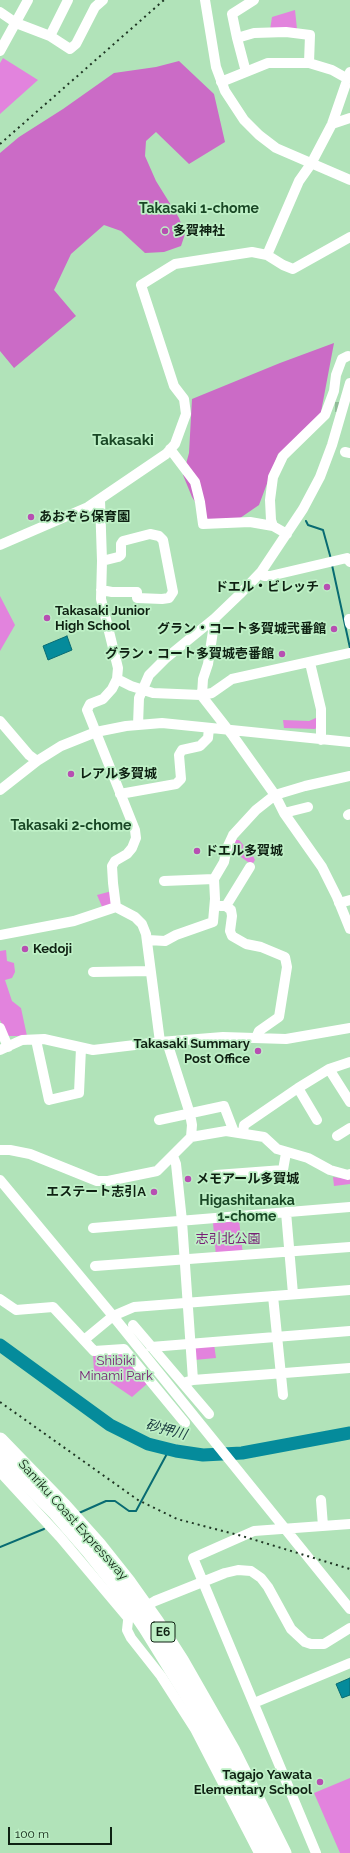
<!DOCTYPE html>
<meta charset="utf-8">
<style>
body{margin:0}
#map{position:relative;width:350px;height:1853px;overflow:hidden;background:#b1e3b9;font-family:Raleway,sans-serif}
canvas{display:block}
.scale{position:absolute;left:8px;top:1827px;width:104px;height:18px;box-sizing:border-box;border:2px solid #0e2112;border-top:0;padding-left:5px;font-size:12px;line-height:14px;white-space:nowrap;color:#0e2112;-webkit-text-stroke:3px #bef0c6;paint-order:stroke}
</style>
<div id="map">
<canvas width="350" height="1853"></canvas>
<div class="scale">100 m</div>
</div>
<script>
const g = document.querySelector('canvas').getContext('2d');
g.lineJoin = 'round';
function fill(path, color) { g.fillStyle = color; g.fill(path, 'evenodd'); }
const shape = rows => new Path2D(rows.map(r => 'M' + r).join(''));
function strokePath(path, color, width, dash) { g.strokeStyle = color; g.lineWidth = width; g.lineCap = dash ? 'butt' : 'round'; g.setLineDash(dash || []); g.stroke(path); }
function label(font, color, halo, rows, align = 'center') {
  g.font = font + ' Raleway,"Noto Sans JP",sans-serif'; g.lineWidth = 3.5; g.setLineDash([]); g.textBaseline = 'middle'; g.strokeStyle = halo; g.fillStyle = color; for (const [text, x, y, turn = 0] of rows) {
    g.save(); g.translate(x, y); g.rotate((+turn || 0) * Math.PI / 180); g.textAlign = isNaN(turn) ? turn : align; if (halo) g.strokeText(text, 0, 0); g.fillText(text, 0, 0); g.restore();
  }
}
const green = shape([
 [295,10,297,29,270,30,272,17],
 [3,58,38,80,0,114,0,63],
 [0,596,15,625,0,651],
 [318,717,319,725,315,729,284,728,283,720,309,721],
 [235,840,239,840,253,856,255,860,252,865,230,849],
 [112,891,113,905,103,909,97,895],
 [6,950,7,961,14,963,15,972,12,978,5,980,12,1001,21,1008,27,1036,7,1036,0,1020,0,951],
 [333,1177,348,1179,350,1178,350,1184,334,1186],
 [239,1220,243,1255,216,1256,213,1223],
 [214,1344,216,1358,194,1360,194,1348],
 [123,1352,148,1383,132,1397,94,1371,93,1355],
 [350,1778,350,1853,340,1853,314,1793]
]);
const forest = shape([
 [179,61,214,94,225,142,189,164,156,132,146,141,145,156,156,181,179,218,185,234,181,246,164,252,145,253,121,231,104,225,71,254,54,290,76,316,14,368,0,351,0,153,19,137,63,109,114,73,156,67],
 [334,343,318,428,278,454,259,505,227,527,209,524,192,497,183,475,189,453,192,399,280,363]
]);
const water = shape([
 [67,636,72,650,48,660,43,646,67,636],
 [350,1678,350,1695,342,1698,336,1684,350,1678]
]);
const stream = shape([
 [306,521,308,525,323,530,331,559],
 [332,565,350,648],
 [79,1513,106,1501,115,1501,129,1511,136,1511,169,1450],
 [0,1547,44,1529]
]);
const river = shape([
 [0,1345,110,1425,148,1444,176,1451,203,1455,242,1453,350,1433]
]);
const minorTunnel = shape([
 [335,407,350,407]
]);
const minor = shape([
 [205,0,216,67,225,91,244,120,259,135,276,148,350,180],
 [0,12,16,23,50,36,70,49,76,44,95,7,103,0],
 [50,36,68,0],
 [237,38,232,14,254,0],
 [0,51,28,0],
 [309,63,332,70,348,79],
 [221,82,268,63,309,63,310,35,286,32,254,33,237,38,246,72],
 [332,124,350,118],
 [267,255,299,181,311,164,332,124,350,72],
 [170,449,195,482,200,502,203,524,250,522,273,526,287,534],
 [345,452,350,453],
 [100,500,102,561,101,599,118,668,117,679,112,689,103,699,90,704,87,710,135,830,136,838,132,848,127,854,115,861,112,866,113,883,116,907,135,917,142,924,146,934,160,1042],
 [273,526,271,520,270,500,273,477,283,456,325,415,334,391,336,375,342,359,348,356],
 [0,545,88,507,166,454,175,444,186,414,184,399,174,386,141,285,175,264,252,252,267,255,283,265,293,269,350,237],
 [261,572,264,576,270,576,347,558,350,562],
 [101,590,112,592,137,592,137,598,162,599,169,598,173,592,163,540,159,536,150,534,123,541,121,544,121,555,118,557,102,561],
 [215,618,208,664,203,679,202,695,212,693,232,679,350,653],
 [349,619,350,624],
 [310,663,321,709,321,740],
 [117,679,131,686,153,693,201,695,233,736,275,795,284,813,322,867,337,897,350,929],
 [0,721,29,755,37,761],
 [138,725,139,698,149,675,165,659,215,618,240,594,261,572,303,509,320,477,332,445,350,383],
 [0,790,37,761,61,746,96,732,126,726,162,723,350,742],
 [120,794,176,784,181,779,179,755,182,750,200,746,208,738,209,728],
 [284,813,308,807],
 [348,815,350,814],
 [164,881,214,879],
 [339,903,350,900],
 [220,906,226,906,250,867],
 [226,906,231,910,232,916,230,931,232,936,246,944,261,947,285,957,287,967,279,1017,259,1031,256,1038],
 [0,935,74,921,116,907],
 [148,940,165,941,176,935,213,922,215,899,214,879,224,862,227,848,233,835,256,810,275,795,305,786,350,776],
 [93,972,150,971],
 [0,1028,8,1047],
 [36,1040,49,1100,79,1093,81,1048],
 [0,1050,22,1040,44,1039,93,1050,160,1042,223,1037,286,1039,350,1028],
 [329,1069,350,1102],
 [298,1088,317,1120],
 [159,1120,224,1106,234,1132],
 [243,1133,244,1125,298,1088,329,1069,350,1062],
 [337,1136,350,1128],
 [191,1137,226,1131,264,1137,277,1149,308,1158,330,1170,348,1175,350,1174],
 [0,1150,10,1150,30,1154,97,1181,108,1181,157,1171,191,1137,192,1125,190,1114,167,1042],
 [173,1156,176,1164,182,1221,193,1380],
 [216,1175,283,1170,286,1153],
 [0,1180,113,1316,350,1609],
 [286,1212,293,1294],
 [93,1228,350,1207],
 [95,1266,350,1247],
 [273,1296,283,1395],
 [0,1299,16,1310,53,1307,94,1351,124,1349,185,1423],
 [133,1325,209,1414],
 [84,1340,113,1316,134,1307,350,1290],
 [151,1347,350,1331],
 [183,1383,193,1380,350,1368],
 [0,1472,60,1537,129,1619],
 [321,1500,323,1526],
 [254,1703,350,1663],
 [259,1853,195,1729,161,1676,131,1638,127,1630,128,1621,131,1615,155,1601,225,1573,238,1570,251,1571,261,1578,268,1587,291,1629,305,1642,311,1644,324,1644,350,1628],
 [316,1853,193,1558,254,1531,350,1524]
]);
const highway = shape([
 [0,1440,64,1506,98,1544,129,1583,156,1621,181,1660,233,1751,284,1853],
 [0,1457,56,1513,89,1551,120,1590,146,1628,198,1712,270,1853]
]);
const rail = shape([
 [0,144,164,0],
 [0,1402,138,1500,177,1519,242,1536,350,1569]
]);
const markers = [
 [165,231,4,"#b74fb2"],
 [31,517,4,"#b74fb2"],
 [327,587,4,"#b74fb2"],
 [47,618,4,"#b74fb2"],
 [334,629,4,"#b74fb2"],
 [282,654,4,"#b74fb2"],
 [71,774,4,"#b74fb2"],
 [197,851,4,"#b74fb2"],
 [25,949,4,"#b74fb2"],
 [258,1051,4,"#b74fb2"],
 [188,1179,4,"#b74fb2"],
 [154,1192,4,"#b74fb2"],
 [320,1782,4,"#b74fb2"]
];
const shields = [
 [163,1632,24]
];
const shieldNames = [
 ["E6",163,1632]
];
const poiNames = [
 ["多賀神社",173,231],
 ["あおぞら保育園",39,517],
 ["ドエル・ビレッチ",319,587,"right"],
 ["Takasaki Junior",55,611],
 ["High School",55,626],
 ["グラン・コート多賀城弐番館",326,629,"right"],
 ["グラン・コート多賀城壱番館",274,654,"right"],
 ["レアル多賀城",79,774],
 ["ドエル多賀城",205,851],
 ["Kedoji",33,949],
 ["Takasaki Summary",250,1044,"right"],
 ["Post Office",250,1059,"right"],
 ["メモアール多賀城",196,1179],
 ["エステート志引A",146,1192,"right"],
 ["Tagajo Yawata",312,1775,"right"],
 ["Elementary School",312,1790,"right"]
];
const parkNames = [
 ["志引北公園",228,1239],
 ["Shibiki",116,1361],
 ["Minami Park",116,1376]
];
const streetNames = [
 ["Sanriku Coast Expressway",73,1520,48]
];
const neighbourhoodNames = [
 ["Takasaki 1-chome",199,209],
 ["Takasaki 2-chome",71,826],
 ["Higashitanaka",247,1201],
 ["1-chome",247,1217]
];
const waterNames = [
 ["砂押川",166,1430,15]
];
const quarterNames = [
 ["Takasaki",123,440]
];
fill(green, '#e283dd');
fill(forest, '#cb6bc6');
fill(water, '#058b9b');
strokePath(water, '#086b72', 1);
strokePath(stream, '#086b72', 2);
strokePath(river, '#058b9b', 13);
strokePath(minorTunnel, '#90bc98', 10, [10, 5]);
strokePath(minor, '#fff', 10);
strokePath(highway, '#fff', 15);
strokePath(rail, '#1f3624', 2, [2, 4]);
for (const [x, y, r, color] of markers) { const dot = new Path2D(); dot.arc(x, y, r, 0, 2 * Math.PI); g.fillStyle = color; g.fill(dot); strokePath(dot, '#bef0c6', 1.5); }
for (const [x, y, w] of shields) { const box = new Path2D(); box.roundRect(x - w / 2, y - 10, w, 20, 3); g.fillStyle = '#bef0c6'; g.fill(box); strokePath(box, '#0e2112', 1); }
label('bold 12px', '#0e2112', null, shieldNames);
label('bold 13px', '#0e2112', '#bef0c6', poiNames, 'left');
label('13px', '#772075', '#bef0c6', parkNames);
label('13px', '#0e2112', '#bef0c6', streetNames);
label('bold 14px', '#194725', '#bef0c6', neighbourhoodNames);
label('italic 14px', '#1b3b40', '#bef0c6', waterNames);
label('bold 15px', '#194725', '#bef0c6', quarterNames);
</script>
